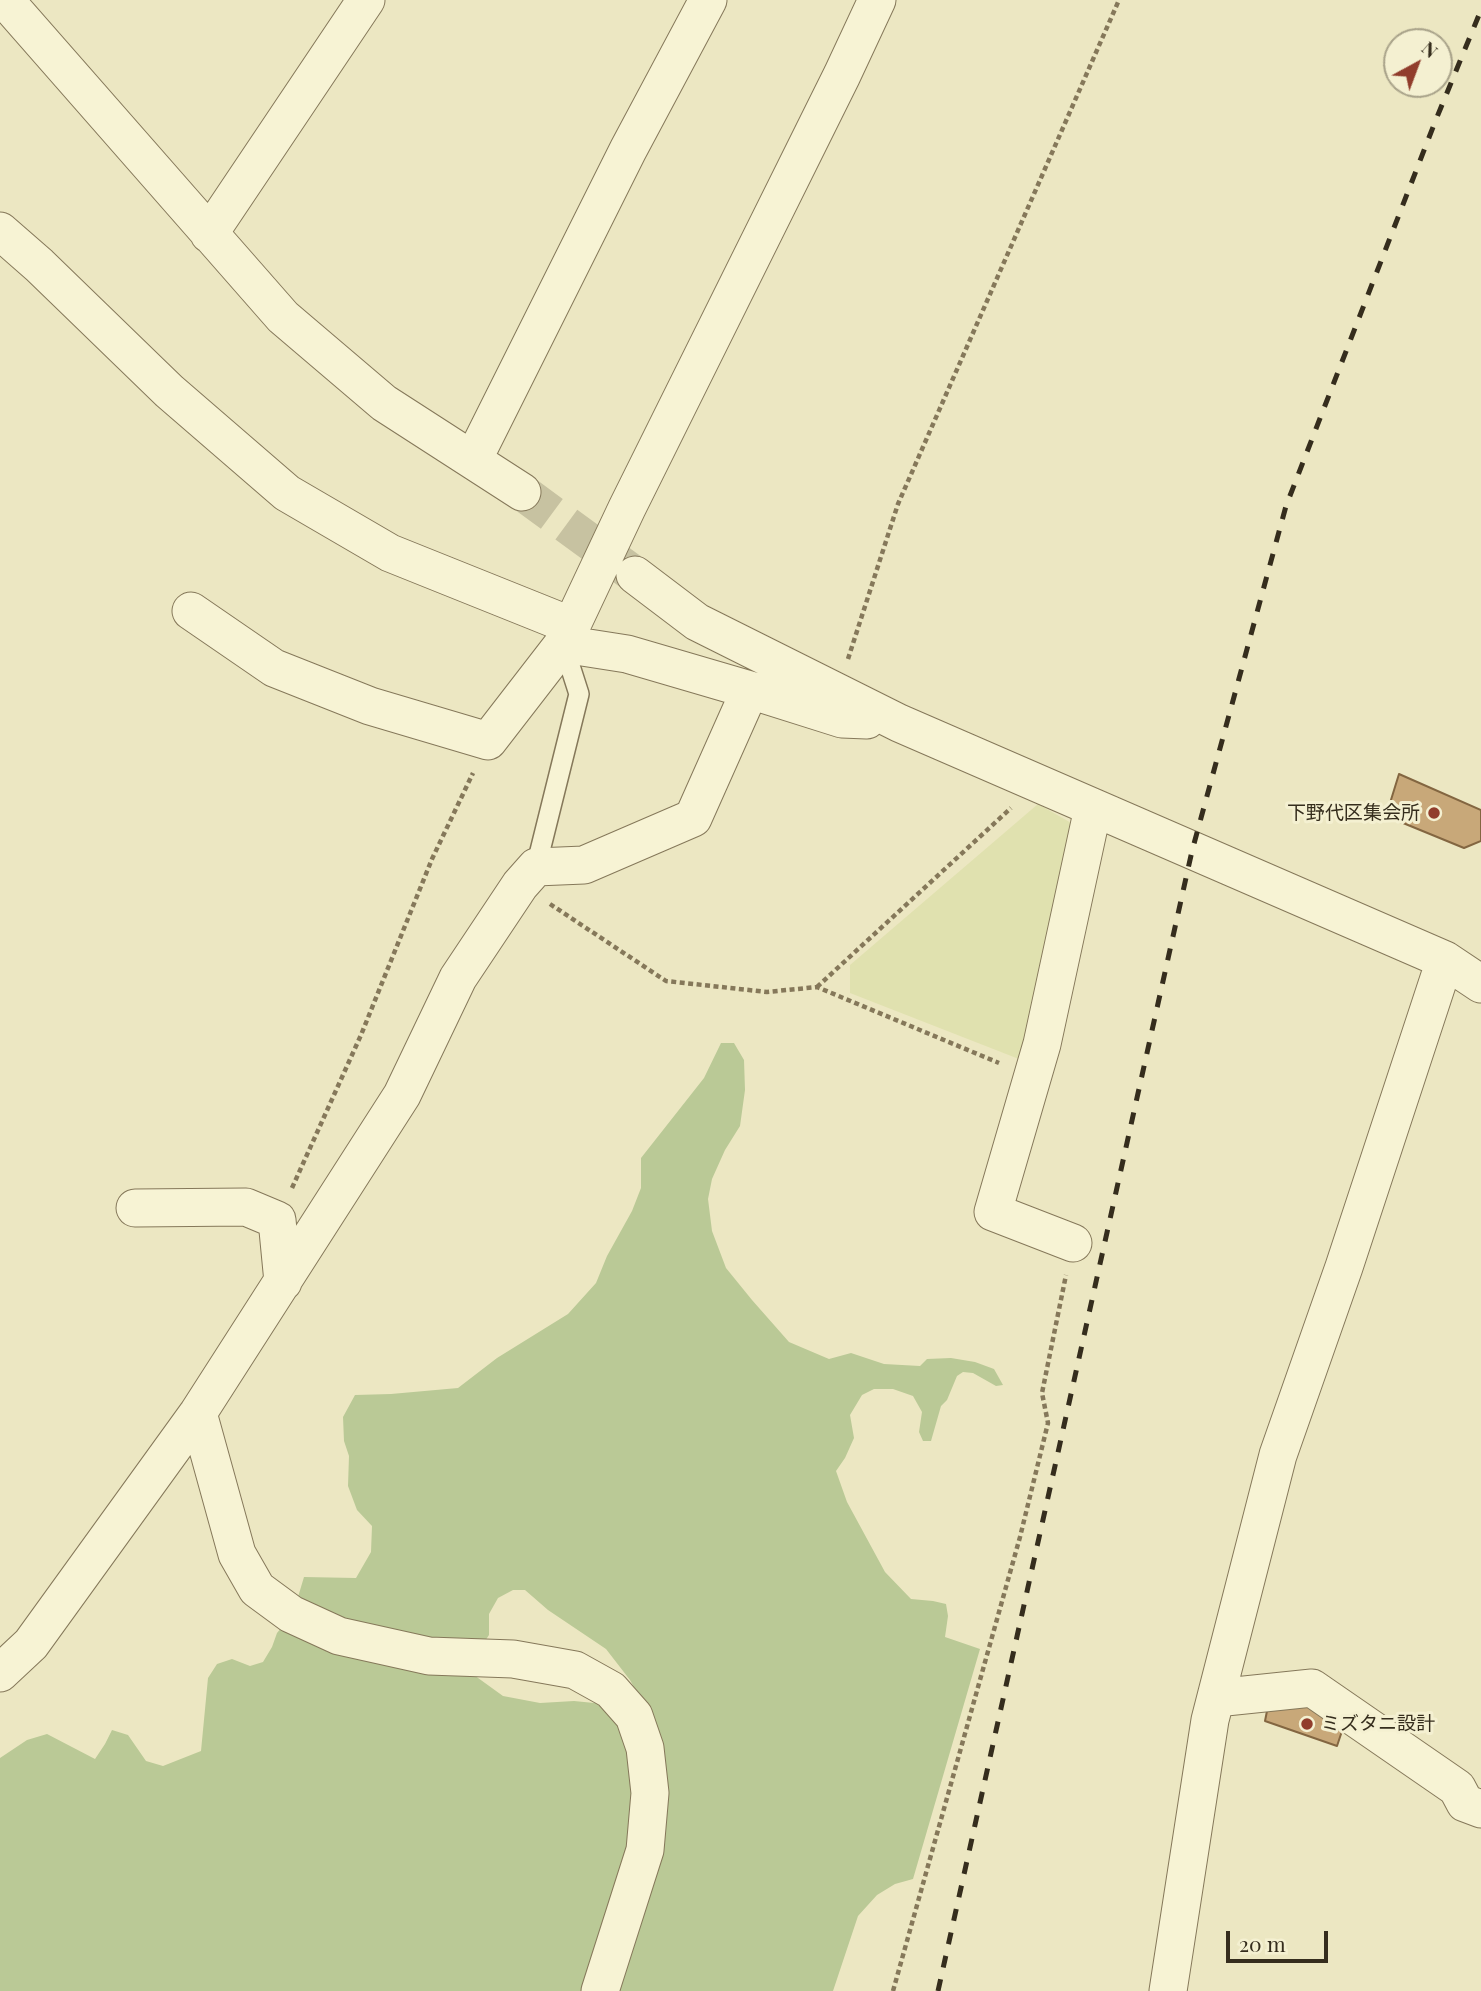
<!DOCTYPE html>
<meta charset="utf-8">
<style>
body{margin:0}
#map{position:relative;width:1481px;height:1991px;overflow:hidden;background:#ece7c2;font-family:"Playfair Display",serif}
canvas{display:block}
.north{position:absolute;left:1383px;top:28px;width:70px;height:70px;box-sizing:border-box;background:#f4f0d1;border:2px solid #a8a289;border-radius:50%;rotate:41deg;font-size:19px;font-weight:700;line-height:28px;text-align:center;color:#352d1d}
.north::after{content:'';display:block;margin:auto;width:24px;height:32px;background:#913d2c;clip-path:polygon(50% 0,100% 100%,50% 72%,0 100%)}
.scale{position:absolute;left:1226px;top:1931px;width:102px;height:32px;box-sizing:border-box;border:4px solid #352d1d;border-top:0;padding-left:9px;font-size:21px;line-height:24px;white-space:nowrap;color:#352d1d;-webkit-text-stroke:5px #f4f0d1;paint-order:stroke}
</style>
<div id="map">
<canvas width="1481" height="1991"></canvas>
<div class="north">N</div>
<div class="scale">20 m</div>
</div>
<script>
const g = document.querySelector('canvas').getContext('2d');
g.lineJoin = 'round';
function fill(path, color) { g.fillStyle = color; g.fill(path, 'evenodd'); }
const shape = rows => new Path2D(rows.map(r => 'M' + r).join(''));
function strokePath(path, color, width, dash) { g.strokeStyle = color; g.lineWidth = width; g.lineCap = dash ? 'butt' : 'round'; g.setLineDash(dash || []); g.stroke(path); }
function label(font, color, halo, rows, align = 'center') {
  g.font = font + ' "Playfair Display","Noto Sans JP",serif'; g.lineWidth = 6; g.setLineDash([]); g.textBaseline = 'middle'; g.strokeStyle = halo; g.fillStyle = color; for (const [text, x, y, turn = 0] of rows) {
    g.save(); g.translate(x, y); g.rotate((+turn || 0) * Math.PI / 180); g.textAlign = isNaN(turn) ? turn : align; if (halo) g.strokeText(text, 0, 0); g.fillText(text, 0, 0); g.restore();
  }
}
const farmland = shape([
 [1038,804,1080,828,1024,1061,850,993,850,965]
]);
const green = shape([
 [721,1043,734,1043,744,1060,745,1090,740,1126,725,1150,712,1179,708,1199,712,1231,726,1268,752,1300,789,1342,829,1359,851,1353,884,1364,920,1366,927,1359,951,1358,975,1362,994,1369,1003,1385,996,1386,973,1373,963,1372,957,1376,947,1400,941,1406,931,1441,923,1441,919,1432,922,1412,913,1396,893,1389,874,1389,862,1395,850,1415,854,1438,845,1458,836,1471,847,1502,885,1572,911,1599,933,1601,946,1604,948,1616,945,1637,980,1649,913,1879,895,1884,877,1895,858,1916,833,1991,615,1991,648,1712,630,1680,606,1649,548,1610,525,1590,513,1590,498,1598,489,1614,489,1635,479,1650,422,1645,314,1609,298,1597,304,1577,356,1578,371,1552,372,1526,357,1510,348,1486,349,1456,344,1441,343,1417,355,1395,391,1394,458,1388,497,1358,568,1314,596,1283,607,1256,632,1211,641,1188,641,1158,704,1078],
 [282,1627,467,1670,503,1696,540,1703,574,1701,604,1704,615,1717,640,1787,633,1852,583,1991,0,1991,0,1758,27,1740,47,1734,95,1759,105,1744,112,1730,128,1735,146,1761,163,1766,201,1751,208,1678,217,1664,232,1659,250,1666,263,1662,272,1647,277,1633]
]);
const building = shape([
 [1399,774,1481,810,1481,841,1464,848,1386,816,1399,774],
 [1305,1702,1343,1728,1337,1746,1265,1721,1268,1706,1305,1702]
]);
const streetTunnel = shape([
 [522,492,631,572]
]);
const path = shape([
 [848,659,898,504,1119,0],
 [550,904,666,981,767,992,817,987,999,1063],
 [817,987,1011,808],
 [292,1188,361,1035,432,859,473,773],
 [893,1991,1020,1537,1048,1423,1042,1393,1066,1275]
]);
const lane = shape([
 [536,867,579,694,563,644]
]);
const street = shape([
 [5,0,283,317,384,403,522,492],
 [0,231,39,265,169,391,287,493,390,553,572,626],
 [209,234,366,0],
 [473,460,628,150,708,0],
 [635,575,697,622,899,723,1445,960,1481,984],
 [191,611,274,668,370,706,488,741,563,644,627,508,842,75,877,0],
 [563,644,627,654,750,690,842,719,867,720],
 [135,1208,246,1207,277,1220,283,1282],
 [1073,1243,993,1212,1042,1044,1093,808],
 [198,1413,237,1554,257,1589,291,1614,339,1636,429,1656,513,1659,575,1670,611,1690,634,1716,645,1748,650,1793,645,1850,600,1991],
 [0,1673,31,1644,198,1413,402,1095,458,978,520,885,536,867,584,865,693,818,750,690],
 [1216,1698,1312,1688,1457,1788,1465,1803,1481,1809],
 [1168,1991,1210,1720,1278,1455,1344,1267,1445,960]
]);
const rail = shape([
 [938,1991,1192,851,1286,506,1435,122,1481,10]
]);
const markers = [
 [1434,813,7,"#913d2c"],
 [1307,1724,7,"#913d2c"]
];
const poiNames = [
 ["下野代区集会所",1420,813],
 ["ミズタニ設計",1321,1724,"left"]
];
fill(farmland, '#e0e1af');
fill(green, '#bac996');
fill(building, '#c8a879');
strokePath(building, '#836641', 2);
strokePath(streetTunnel, '#c7c2a1', 37, [37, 18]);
strokePath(lane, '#85785a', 22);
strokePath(street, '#85785a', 39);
strokePath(path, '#85785a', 4.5, [5, 3.5]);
strokePath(lane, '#f7f3d4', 19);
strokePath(street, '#f7f3d4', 37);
strokePath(rail, '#352d1d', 5, [12, 12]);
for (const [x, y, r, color] of markers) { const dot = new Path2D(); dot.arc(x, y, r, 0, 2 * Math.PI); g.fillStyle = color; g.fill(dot); strokePath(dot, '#f4f0d1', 2.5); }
label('19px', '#352d1d', '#f4f0d1', poiNames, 'right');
</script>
